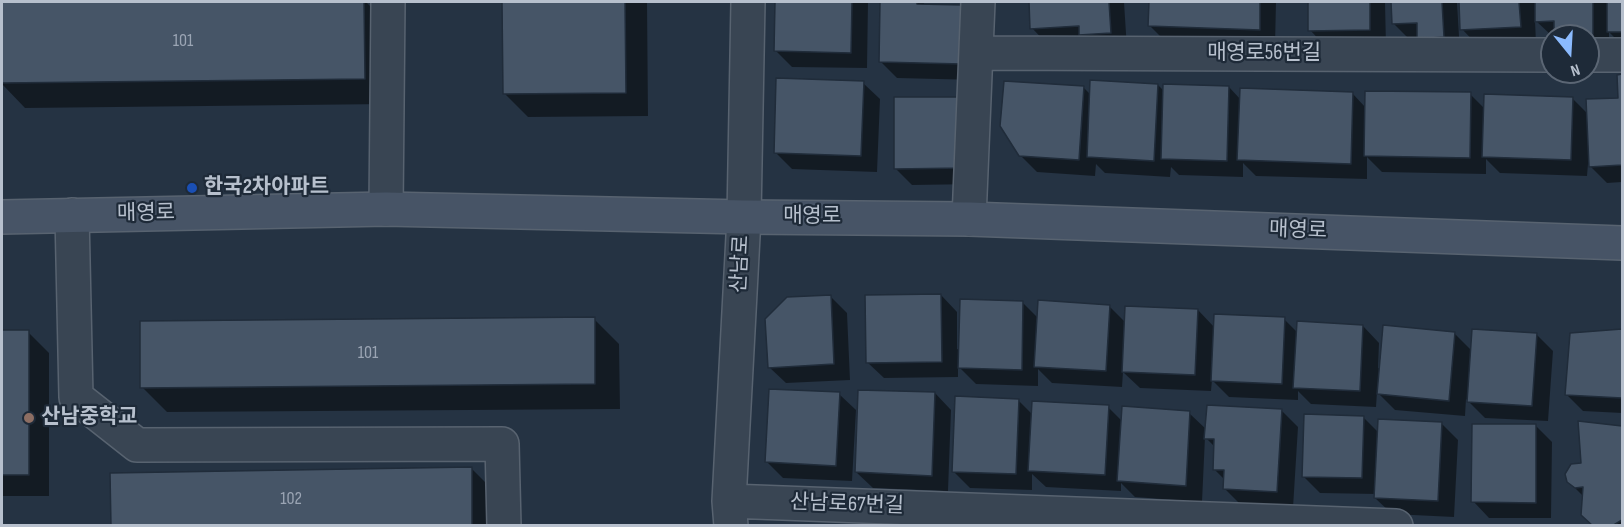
<!DOCTYPE html>
<meta charset="utf-8">
<style>
body{margin:0}
#map{position:relative;width:1624px;height:527px;overflow:hidden;background:#253343;font-family:"Sofia Sans Condensed",sans-serif}
canvas{display:block}
.frame{position:absolute;inset:0;border:3px solid #b7c0cd;pointer-events:none}
.north{position:absolute;left:1540px;top:24px;width:60px;height:60px;box-sizing:border-box;background:#1e2a38;border:2px solid #5b6674;border-radius:50%;rotate:162deg;font-size:16px;font-weight:700;line-height:24px;text-align:center;color:#b7c0cd}
.north::after{content:'';display:block;margin:auto;width:21px;height:27px;background:#8bbafd;clip-path:polygon(50% 0,100% 100%,50% 72%,0 100%)}
</style>
<div id="map">
<canvas width="1624" height="527"></canvas>
<div class="frame"></div>
<div class="north">N</div>
</div>
<script>
const g = document.querySelector('canvas').getContext('2d');
g.lineJoin = 'round';
function fill(path, color) { g.fillStyle = color; g.fill(path, 'evenodd'); }
const shape = rows => new Path2D(rows.map(r => 'M' + r).join(''));
function strokePath(path, color, width, dash) { g.strokeStyle = color; g.lineWidth = width; g.lineCap = dash ? 'butt' : 'round'; g.setLineDash(dash || []); g.stroke(path); }
function label(font, color, halo, rows, align = 'center') {
  g.font = font + ' "Sofia Sans Condensed","Noto Sans KR",sans-serif'; g.lineWidth = 4.5; g.setLineDash([]); g.textBaseline = 'middle'; g.strokeStyle = halo; g.fillStyle = color; for (const [text, x, y, turn = 0] of rows) {
    g.save(); g.translate(x, y); g.rotate((+turn || 0) * Math.PI / 180); g.textAlign = isNaN(turn) ? turn : align; if (halo) g.strokeText(text, 0, 0); g.fillText(text, 0, 0); g.restore();
  }
}
const shadow = shape([
 [164,2,366,2,388,24,389,104,25,108,2,84,2,3],
 [504,2,647,2,648,116,528,117,505,94],
 [776,2,868,2,867,68,792,67,775,50],
 [882,2,923,2,978,80,897,78,880,61],
 [1030,2,1124,2,1127,49,1048,45,1032,28],
 [1150,2,1276,2,1275,46,1166,42,1150,26],
 [1310,2,1385,2,1386,46,1326,47,1310,30],
 [1392,2,1457,2,1460,53,1410,40,1394,24],
 [1461,2,1622,2,1622,45,1609,32,1609,55,1588,36,1552,36,1535,20,1536,43,1478,46,1462,29],
 [1619,76,1622,76,1622,182,1607,183,1588,164,1587,176,1500,173,1486,159,1486,174,1382,172,1367,157,1367,179,1256,176,1243,163,1243,177,1179,175,1171,167,1170,177,1105,173,1096,164,1095,176,1037,172,1020,155,1084,88,1091,95,1158,85,1165,92,1229,87,1241,100,1353,94,1366,108,1470,94,1485,109,1573,99,1588,114,1620,99],
 [863,83,880,99,877,172,792,169,775,152],
 [895,98,979,184,912,185,895,168],
 [941,295,957,312,957,349,960,350,1022,302,1038,318,1109,306,1125,322,1198,310,1215,328,1284,319,1297,332,1363,326,1379,343,1378,368,1381,369,1454,333,1472,351,1536,334,1553,351,1548,421,1485,418,1466,399,1465,416,1395,410,1377,392,1376,407,1311,404,1298,391,1298,400,1229,397,1212,380,1211,391,1140,388,1123,372,1122,387,1052,383,1038,369,1038,386,976,384,958,366,958,377,884,378,867,362],
 [830,296,847,313,850,380,786,383,769,367],
 [594,319,619,344,620,409,167,412,142,387],
 [1622,330,1622,413,1583,411,1566,394,1571,334],
 [2,332,28,332,49,353,49,496,2,496],
 [935,393,951,410,948,491,873,488,856,472],
 [839,394,856,410,852,481,783,478,766,461],
 [1018,400,1033,415,1108,407,1122,421,1189,413,1207,430,1282,411,1298,427,1293,508,1241,505,1225,489,1225,480,1214,469,1215,447,1205,437,1202,502,1135,497,1121,483,1121,491,1046,487,1032,474,1032,490,970,488,953,471],
 [1363,417,1379,433,1441,423,1458,440,1454,517,1392,514,1375,498,1376,494,1320,493,1303,476],
 [1579,423,1622,427,1622,526,1594,526,1584,497,1568,481,1583,465],
 [1536,426,1552,442,1551,518,1489,518,1473,501],
 [471,468,496,493,496,526,112,526]
]);
const building = shape([
 [2,2,364,2,365,79,2,83,2,2],
 [502,2,625,2,626,93,503,94,502,2],
 [775,2,852,2,851,53,774,51,775,2],
 [880,2,917,2,917,4,963,5,962,64,879,62,880,2],
 [1029,2,1109,2,1111,33,1079,35,1079,26,1030,29,1029,2],
 [1149,2,1260,2,1260,30,1148,26,1149,2],
 [1308,2,1370,2,1370,30,1308,31,1308,2],
 [1391,2,1442,2,1444,37,1417,39,1417,23,1392,24,1391,2],
 [1459,2,1519,2,1521,27,1460,30,1459,2],
 [1535,2,1593,2,1593,40,1588,40,1588,36,1554,36,1554,21,1535,22,1535,2],
 [1607,2,1622,2,1622,32,1607,32,1607,2],
 [1622,74,1622,165,1589,167,1586,99,1618,98,1617,75,1622,74],
 [776,78,864,81,861,156,774,153,776,78],
 [1090,80,1158,84,1154,161,1087,157,1090,80],
 [1004,81,1084,86,1079,160,1019,156,1000,126,1004,81],
 [1163,84,1229,86,1227,161,1161,159,1163,84],
 [1240,88,1353,92,1351,164,1237,160,1240,88],
 [1365,91,1471,92,1470,158,1364,156,1365,91],
 [1484,94,1573,97,1571,160,1482,157,1484,94],
 [894,97,962,97,963,168,894,169,894,97],
 [941,294,942,362,866,363,865,295,941,294],
 [831,295,834,364,768,368,765,319,787,297,831,295],
 [960,299,1023,301,1022,370,958,368,960,299],
 [1038,300,1110,305,1106,371,1034,367,1038,300],
 [1125,306,1198,309,1195,375,1122,372,1125,306],
 [1214,314,1285,317,1282,384,1211,381,1214,314],
 [595,317,595,384,140,388,140,321,595,317],
 [1297,321,1363,325,1360,391,1293,388,1297,321],
 [1383,325,1455,332,1449,401,1377,394,1383,325],
 [1472,329,1537,333,1532,406,1467,402,1472,329],
 [1622,329,1622,398,1565,395,1570,333,1622,329],
 [2,330,29,330,29,475,2,475,2,330],
 [769,389,840,392,836,466,765,462,769,389],
 [858,390,935,392,932,476,855,472,858,390],
 [955,396,1019,399,1016,474,952,472,955,396],
 [1032,401,1109,405,1105,475,1028,471,1032,401],
 [1207,405,1282,409,1277,492,1223,489,1224,470,1213,470,1214,439,1204,439,1207,405],
 [1122,406,1190,411,1186,486,1117,481,1122,406],
 [1304,414,1364,416,1362,478,1302,477,1304,414],
 [1378,419,1442,422,1438,501,1374,498,1378,419],
 [1578,421,1622,426,1622,520,1612,526,1593,526,1581,515,1583,487,1575,488,1567,482,1565,474,1571,464,1581,463,1578,421],
 [1472,424,1536,424,1536,503,1471,502,1472,424],
 [472,467,472,526,111,526,110,473,472,467]
]);
const street = shape([
 [976,53,1552,55],
 [1588,55,1622,55],
 [386,209,388,2],
 [72,215,76,397,137,445,502,444,504,526],
 [969,219,978,2],
 [729,501,1396,526],
 [731,526,729,501,744,217,748,2]
]);
const secondary = shape([
 [2,217,386,209,744,217,969,219,1622,243]
]);
const markers = [
 [192,188,6,"#1a4fb4"],
 [29,418,6,"#8d6e63"]
];
const numberNames = [
 ["101",183,41],
 ["101",368,353],
 ["102",291,499]
];
const streetNames = [
 ["매영로56번길",1264,54],
 ["매영로",146,214,-1],
 ["매영로",812,217],
 ["매영로",1298,231,2],
 ["산남로",741,264,-87],
 ["산남로67번길",847,505,2]
];
const poiNames = [
 ["한국2차아파트",204,188],
 ["산남중학교",41,418]
];
fill(shadow, '#0007');
fill(building, '#465567');
strokePath(building, '#202c3a', 1.5);
strokePath(street, '#586370', 36);
strokePath(secondary, '#586370', 36);
strokePath(street, '#394553', 33);
strokePath(secondary, '#475466', 33);
for (const [x, y, r, color] of markers) { const dot = new Path2D(); dot.arc(x, y, r, 0, 2 * Math.PI); g.fillStyle = color; g.fill(dot); strokePath(dot, '#1e2a38', 2); }
label('18px', '#9ba5b4', null, numberNames);
label('21px', '#b7c0cd', '#1e2a38', streetNames);
label('bold 21px', '#b7c0cd', '#1e2a38', poiNames, 'left');
</script>
